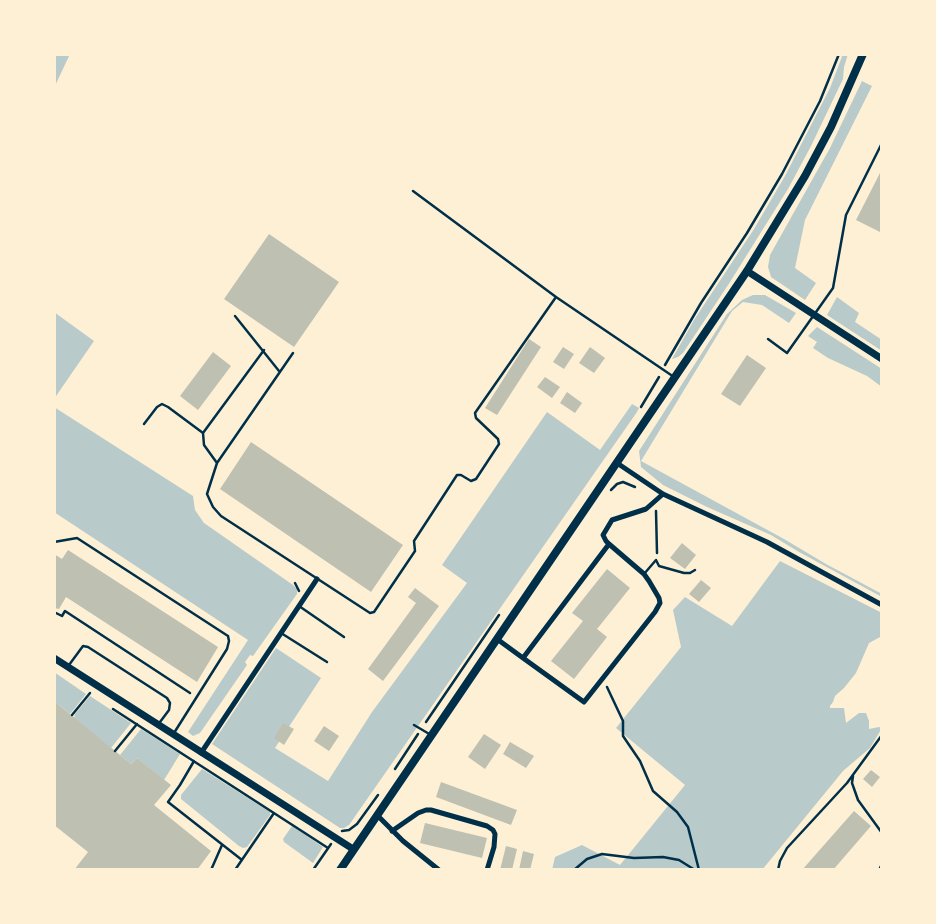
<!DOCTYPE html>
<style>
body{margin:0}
#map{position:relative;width:936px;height:924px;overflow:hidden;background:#fdf0d5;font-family:"Fira Sans",sans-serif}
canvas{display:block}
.frame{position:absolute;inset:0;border:56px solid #fdf0d5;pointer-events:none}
</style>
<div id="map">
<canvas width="936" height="924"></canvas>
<div class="frame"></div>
</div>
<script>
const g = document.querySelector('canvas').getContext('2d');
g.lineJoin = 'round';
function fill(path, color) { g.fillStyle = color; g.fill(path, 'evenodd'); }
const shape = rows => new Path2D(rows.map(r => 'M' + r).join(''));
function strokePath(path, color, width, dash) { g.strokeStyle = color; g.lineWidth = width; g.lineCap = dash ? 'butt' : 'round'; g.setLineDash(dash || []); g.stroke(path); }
const green = shape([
 [54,54,70,54,54,88],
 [843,54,848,54,844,67,843,79,811,146,788,189,730,282,683,353,678,357,672,359,694,320,754,229,785,176,830,88],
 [862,81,872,86,805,220,795,268,816,283,805,300,771,277,768,267,770,255,830,148],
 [753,295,765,295,796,313,789,323,762,305,743,302,732,311,641,461,784,539,826,564,882,594,882,597,799,552,771,535,707,507,663,485,641,467,639,451,727,314,742,300],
 [837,297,859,313,855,322,882,340,882,351,827,315],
 [54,312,94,341,54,399],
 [817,327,882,369,882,387,867,376,828,358,813,348,817,342,808,336],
 [632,404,639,408,637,412,349,825,344,828,340,828,212,744,276,648,321,678,275,748,328,781,372,712,467,583,442,565,547,412,600,450],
 [54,407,193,496,195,510,204,523,293,585,297,589,297,594,253,656,250,655,245,662,247,665,200,733,193,736,188,732,248,640,54,512],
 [780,561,882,613,882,636,869,643,856,673,844,688,835,696,833,702,830,706,830,708,844,708,846,723,859,713,866,713,869,721,869,729,879,727,882,728,870,748,843,771,762,870,552,870,555,857,582,845,620,865,685,785,616,728,681,647,673,610,685,597,732,626],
 [54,672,86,694,70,714,54,701],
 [90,696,131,723,111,748,74,718,75,714],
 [141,729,180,754,164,780,137,758,131,764,120,755],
 [202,769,270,812,270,815,247,847,243,848,239,846,181,799,181,795],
 [292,826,323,847,313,863,284,842,283,839]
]);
const building = shape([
 [882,169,882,233,856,220],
 [269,234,339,282,294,347,224,299],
 [529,339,541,347,497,415,485,408],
 [563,347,574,354,564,369,553,362],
 [590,347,605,358,594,373,579,363],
 [213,352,231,366,198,410,180,396],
 [747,355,766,368,740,406,721,394],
 [545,377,560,387,552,398,537,387],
 [567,392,582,403,575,413,560,403],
 [251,442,403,545,371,592,220,489],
 [682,543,696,555,685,569,670,558],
 [68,550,218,647,197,682,66,597,59,609,54,608,54,554,62,559],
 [607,569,630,588,597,629,607,637,574,679,551,661,583,621,572,613],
 [701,580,711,588,699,602,689,594],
 [415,588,439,606,383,681,368,669,416,603,408,597],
 [54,701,131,764,137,758,171,785,154,805,211,851,197,870,74,870,88,852,54,825],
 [283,723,294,729,284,745,274,738],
 [324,726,339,736,329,751,314,741],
 [484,734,501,745,485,769,468,757],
 [510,742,534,756,526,768,503,754],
 [871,770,880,777,872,787,863,779],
 [441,782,517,810,511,825,436,797],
 [854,811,871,826,833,870,802,870],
 [425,823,487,838,482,858,420,843],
 [506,846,517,849,512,870,500,870],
 [523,851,534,854,530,870,519,870]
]);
const path = shape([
 [665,365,701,303,747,233,782,174,820,101,839,54],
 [641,407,659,377],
 [611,490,617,484,623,482,635,487],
 [656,511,657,553],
 [295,583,299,591],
 [54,612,62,616,65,611,190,693],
 [607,687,623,721,623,736,640,761,653,791,677,812,688,827,699,870],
 [113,709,328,848],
 [72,715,90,693],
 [426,722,499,615],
 [115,751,137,724],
 [194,761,180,785,168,802,242,860],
 [395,769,418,734],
 [853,776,852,783,858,800,882,833],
 [342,831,349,830,357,824,378,795],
 [211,870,222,845],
 [235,870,274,813],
 [313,870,331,844],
 [574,870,587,859,602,854,634,858,663,857,679,860,695,870],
 [778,870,780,861,787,848,847,783,882,735],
 [879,870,882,864]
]);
const service = shape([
 [413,191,556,297],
 [235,316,279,371],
 [768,339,787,353,833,288,846,215,882,143],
 [264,350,203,433,204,445,217,463,207,494,213,507,221,516,370,613,374,612,415,551,414,541,457,475,461,475,471,481,476,479,499,444,498,439,476,418,475,413,556,297,674,377],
 [144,424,157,407,162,404,168,407,203,433],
 [217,463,293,353],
 [54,542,77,538,228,636,229,641,227,649,174,733],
 [644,574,656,560,659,566,684,573,690,573,695,570],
 [299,606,344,637],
 [281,633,327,662],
 [69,665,83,646,88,647,167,698,170,703,169,710,160,722],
 [414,725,431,735]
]);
const minor = shape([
 [617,463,663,494,767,542,882,605],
 [609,544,523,658,584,702,655,612,660,603,659,598,649,581,644,574,609,544,606,541,603,535,612,520,646,509,663,494],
 [497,639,523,658],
 [201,753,317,579],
 [377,815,403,841,439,870],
 [392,831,418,813,426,810,431,810,487,826,493,830,495,834,494,847,487,870]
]);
const tertiary = shape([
 [747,271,882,359],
 [54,658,353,849]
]);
const secondary = shape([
 [340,870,747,271,805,176,831,127,863,54]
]);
fill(green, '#b9caca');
fill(building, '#bec0b2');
strokePath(path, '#003049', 2.5);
strokePath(service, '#003049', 2.5);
strokePath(minor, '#003049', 5);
strokePath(tertiary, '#003049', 7);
strokePath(secondary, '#003049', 8);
</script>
